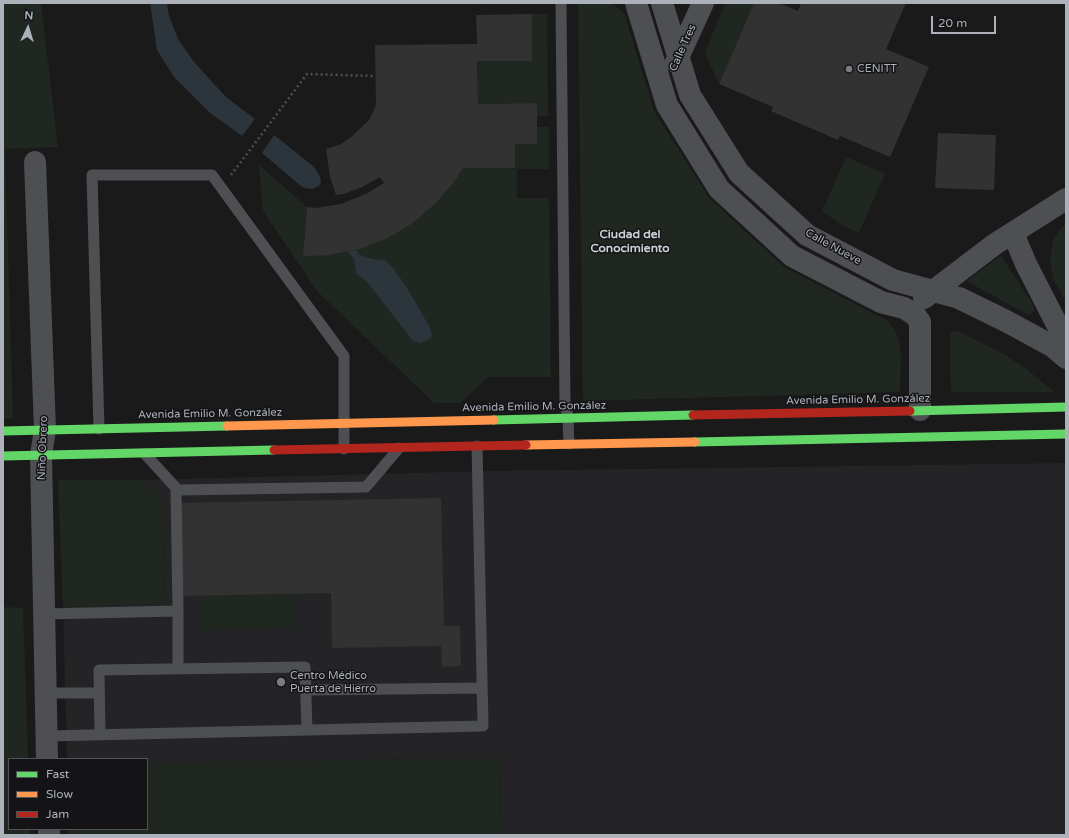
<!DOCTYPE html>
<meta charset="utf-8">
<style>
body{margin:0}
#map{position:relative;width:1069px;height:838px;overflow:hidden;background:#1a1a1a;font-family:"Varela Round",sans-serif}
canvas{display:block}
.frame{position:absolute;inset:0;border:4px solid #acb1ba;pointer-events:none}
.legend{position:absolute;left:8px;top:758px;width:140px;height:72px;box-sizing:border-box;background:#141416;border:1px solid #515358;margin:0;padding:5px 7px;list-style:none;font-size:12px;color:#acb1ba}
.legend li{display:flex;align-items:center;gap:8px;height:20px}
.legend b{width:20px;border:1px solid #515358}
.north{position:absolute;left:8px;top:8px;width:40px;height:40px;-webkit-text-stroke:3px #141416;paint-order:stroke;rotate:4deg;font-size:11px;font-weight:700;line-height:16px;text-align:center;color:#acb1ba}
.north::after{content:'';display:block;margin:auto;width:14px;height:18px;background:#acb1ba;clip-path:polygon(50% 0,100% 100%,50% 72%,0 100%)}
.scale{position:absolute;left:931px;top:16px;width:65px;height:18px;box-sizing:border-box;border:2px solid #acb1ba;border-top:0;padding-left:5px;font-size:12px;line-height:14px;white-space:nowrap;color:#acb1ba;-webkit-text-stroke:3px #141416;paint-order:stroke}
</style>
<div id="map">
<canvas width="1069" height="838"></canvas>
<div class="frame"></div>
<ul class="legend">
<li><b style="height:5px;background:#63d668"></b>Fast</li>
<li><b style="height:5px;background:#ff974d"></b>Slow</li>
<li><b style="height:5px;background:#b3261e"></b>Jam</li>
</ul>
<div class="north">N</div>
<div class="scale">20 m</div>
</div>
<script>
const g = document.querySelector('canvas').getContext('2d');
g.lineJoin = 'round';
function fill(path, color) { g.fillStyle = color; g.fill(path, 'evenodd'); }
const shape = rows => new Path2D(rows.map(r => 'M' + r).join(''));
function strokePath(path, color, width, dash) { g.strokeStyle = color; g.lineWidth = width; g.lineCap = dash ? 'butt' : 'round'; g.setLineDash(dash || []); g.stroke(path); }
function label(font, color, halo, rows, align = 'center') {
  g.font = font + ' "Varela Round",sans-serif'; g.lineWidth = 3; g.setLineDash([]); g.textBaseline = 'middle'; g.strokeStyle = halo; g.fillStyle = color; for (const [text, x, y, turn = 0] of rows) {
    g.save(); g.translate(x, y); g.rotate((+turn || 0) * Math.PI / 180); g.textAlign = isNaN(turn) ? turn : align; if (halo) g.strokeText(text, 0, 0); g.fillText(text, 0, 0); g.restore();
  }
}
const built = shape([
 [1066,463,1066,835,501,835,500,758,147,763,147,759,67,759,63,607,165,604,162,496,141,480,488,471]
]);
const green = shape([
 [3,3,41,3,58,147,5,149,13,419,3,419],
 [578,3,612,3,624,13,654,111,709,198,784,267,888,321,894,329,899,340,901,355,900,392,583,401],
 [725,3,754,3,719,84,705,53],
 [532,14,547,14,548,116,537,116,537,103,478,104,477,61,532,61],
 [537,127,549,127,549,169,517,169,517,198,549,198,551,377,488,377,460,403,434,403,317,291,263,211,259,165,307,207,303,255,330,255,347,251,354,259,356,274,367,282,406,332,432,333,406,286,385,260,372,259,360,255,356,250,388,238,413,223,436,203,455,181,463,168,515,168,515,144,537,144],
 [846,157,885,174,859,233,839,223,822,211],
 [1066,224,1066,301,1054,281,1050,261,1053,241,1060,229],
 [1001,256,1032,303,1034,310,1031,314,1028,315,1023,312,968,282,969,279],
 [953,331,957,331,1007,356,1029,371,1054,392,951,392,950,338,951,333],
 [58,480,141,480,162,496,165,604,63,607],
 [200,595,295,595,295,629,200,630],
 [3,607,23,608,28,759,9,759,9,829,30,829,30,835,3,835],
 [500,758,501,835,69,835,69,829,147,829,147,763]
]);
const water = shape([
 [150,3,167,3,169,16,178,39,194,62,226,97,255,119,242,136,209,112,174,77,157,50],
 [274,135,313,166,317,171,320,177,321,182,319,186,312,189,305,188,301,186,262,153],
 [356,250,360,255,372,259,385,260,393,268,406,286,429,326,432,333,431,338,421,343,413,341,367,282,356,274,354,259,347,251]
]);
const building = shape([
 [754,3,779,3,798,11,801,3,906,3,886,49,929,67,890,157,840,136,838,140,771,111,773,107,719,84],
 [532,14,532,61,477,61,478,104,537,103,537,144,515,144,515,168,463,168,455,181,436,203,413,223,388,238,360,249,330,255,303,256,307,207,316,208,341,204,366,194,384,183,380,177,362,187,344,194,336,195,330,177,326,149,341,144,351,137,369,120,374,110,376,105,375,45,477,44,476,15],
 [938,133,996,135,994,190,935,188],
 [441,498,444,626,460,626,461,666,442,667,441,646,332,648,331,593,179,596,177,503]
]);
const path = shape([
 [231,175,307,74,375,76]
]);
const lane = shape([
 [561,3,565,403,568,418,569,444],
 [99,429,92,175,212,175,344,356,344,449],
 [145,454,178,490,366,487,399,448],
 [176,488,178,611],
 [45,614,178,611,178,668],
 [306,690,482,688],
 [47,693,99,693],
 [100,735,99,670,305,667,307,730],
 [47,736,483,726,477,446]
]);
const street = shape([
 [636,3,667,105,719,189,792,256,881,302,904,308,915,315,920,322,920,410],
 [662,3,690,95,739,173,807,235,893,280,959,298,1006,321,1052,346,1066,358],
 [676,62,703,3],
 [35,162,45,430,41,455,47,759],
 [1013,233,1026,264,1066,342],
 [924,298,995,244,1066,199],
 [49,829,49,835]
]);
const fast = shape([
 [910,411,1066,407],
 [494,420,693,415],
 [3,431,227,426],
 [695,442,1066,434],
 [3,456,274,450]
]);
const slow = shape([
 [227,426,494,420],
 [526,445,695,442]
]);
const jam = shape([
 [693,415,910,411],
 [274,450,526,445]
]);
const markers = [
 [849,69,4,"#797c82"],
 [281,682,5,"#797c82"]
];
const streetNames = [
 ["Calle Tres",683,48,-66],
 ["Calle Nueve",833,247,29],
 ["Avenida Emilio M. González",858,400,-1],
 ["Avenida Emilio M. González",534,407,-1],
 ["Avenida Emilio M. González",210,414,-1],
 ["Niño Obrero",43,448,-88]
];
const poiNames = [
 ["CENITT",857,69],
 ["Centro Médico",290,676],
 ["Puerta de Hierro",290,689]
];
const neighbourhoodNames = [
 ["Ciudad del",630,235],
 ["Conocimiento",630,249]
];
fill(built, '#242426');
fill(green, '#202721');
fill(water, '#2d353c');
fill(building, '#323232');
strokePath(path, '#505154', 2.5, [2, 3]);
strokePath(lane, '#4e4f53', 11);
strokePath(street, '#4e4f53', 22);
strokePath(fast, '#63d668', 9);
strokePath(slow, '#ff974d', 9);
strokePath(jam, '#b3261e', 9);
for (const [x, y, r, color] of markers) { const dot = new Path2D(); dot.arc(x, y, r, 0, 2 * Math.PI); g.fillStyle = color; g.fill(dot); strokePath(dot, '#141416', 1.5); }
label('11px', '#acb1ba', '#141416', streetNames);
label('11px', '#acb1ba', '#141416', poiNames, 'left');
label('bold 12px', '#cdcfd6', '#141416', neighbourhoodNames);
</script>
